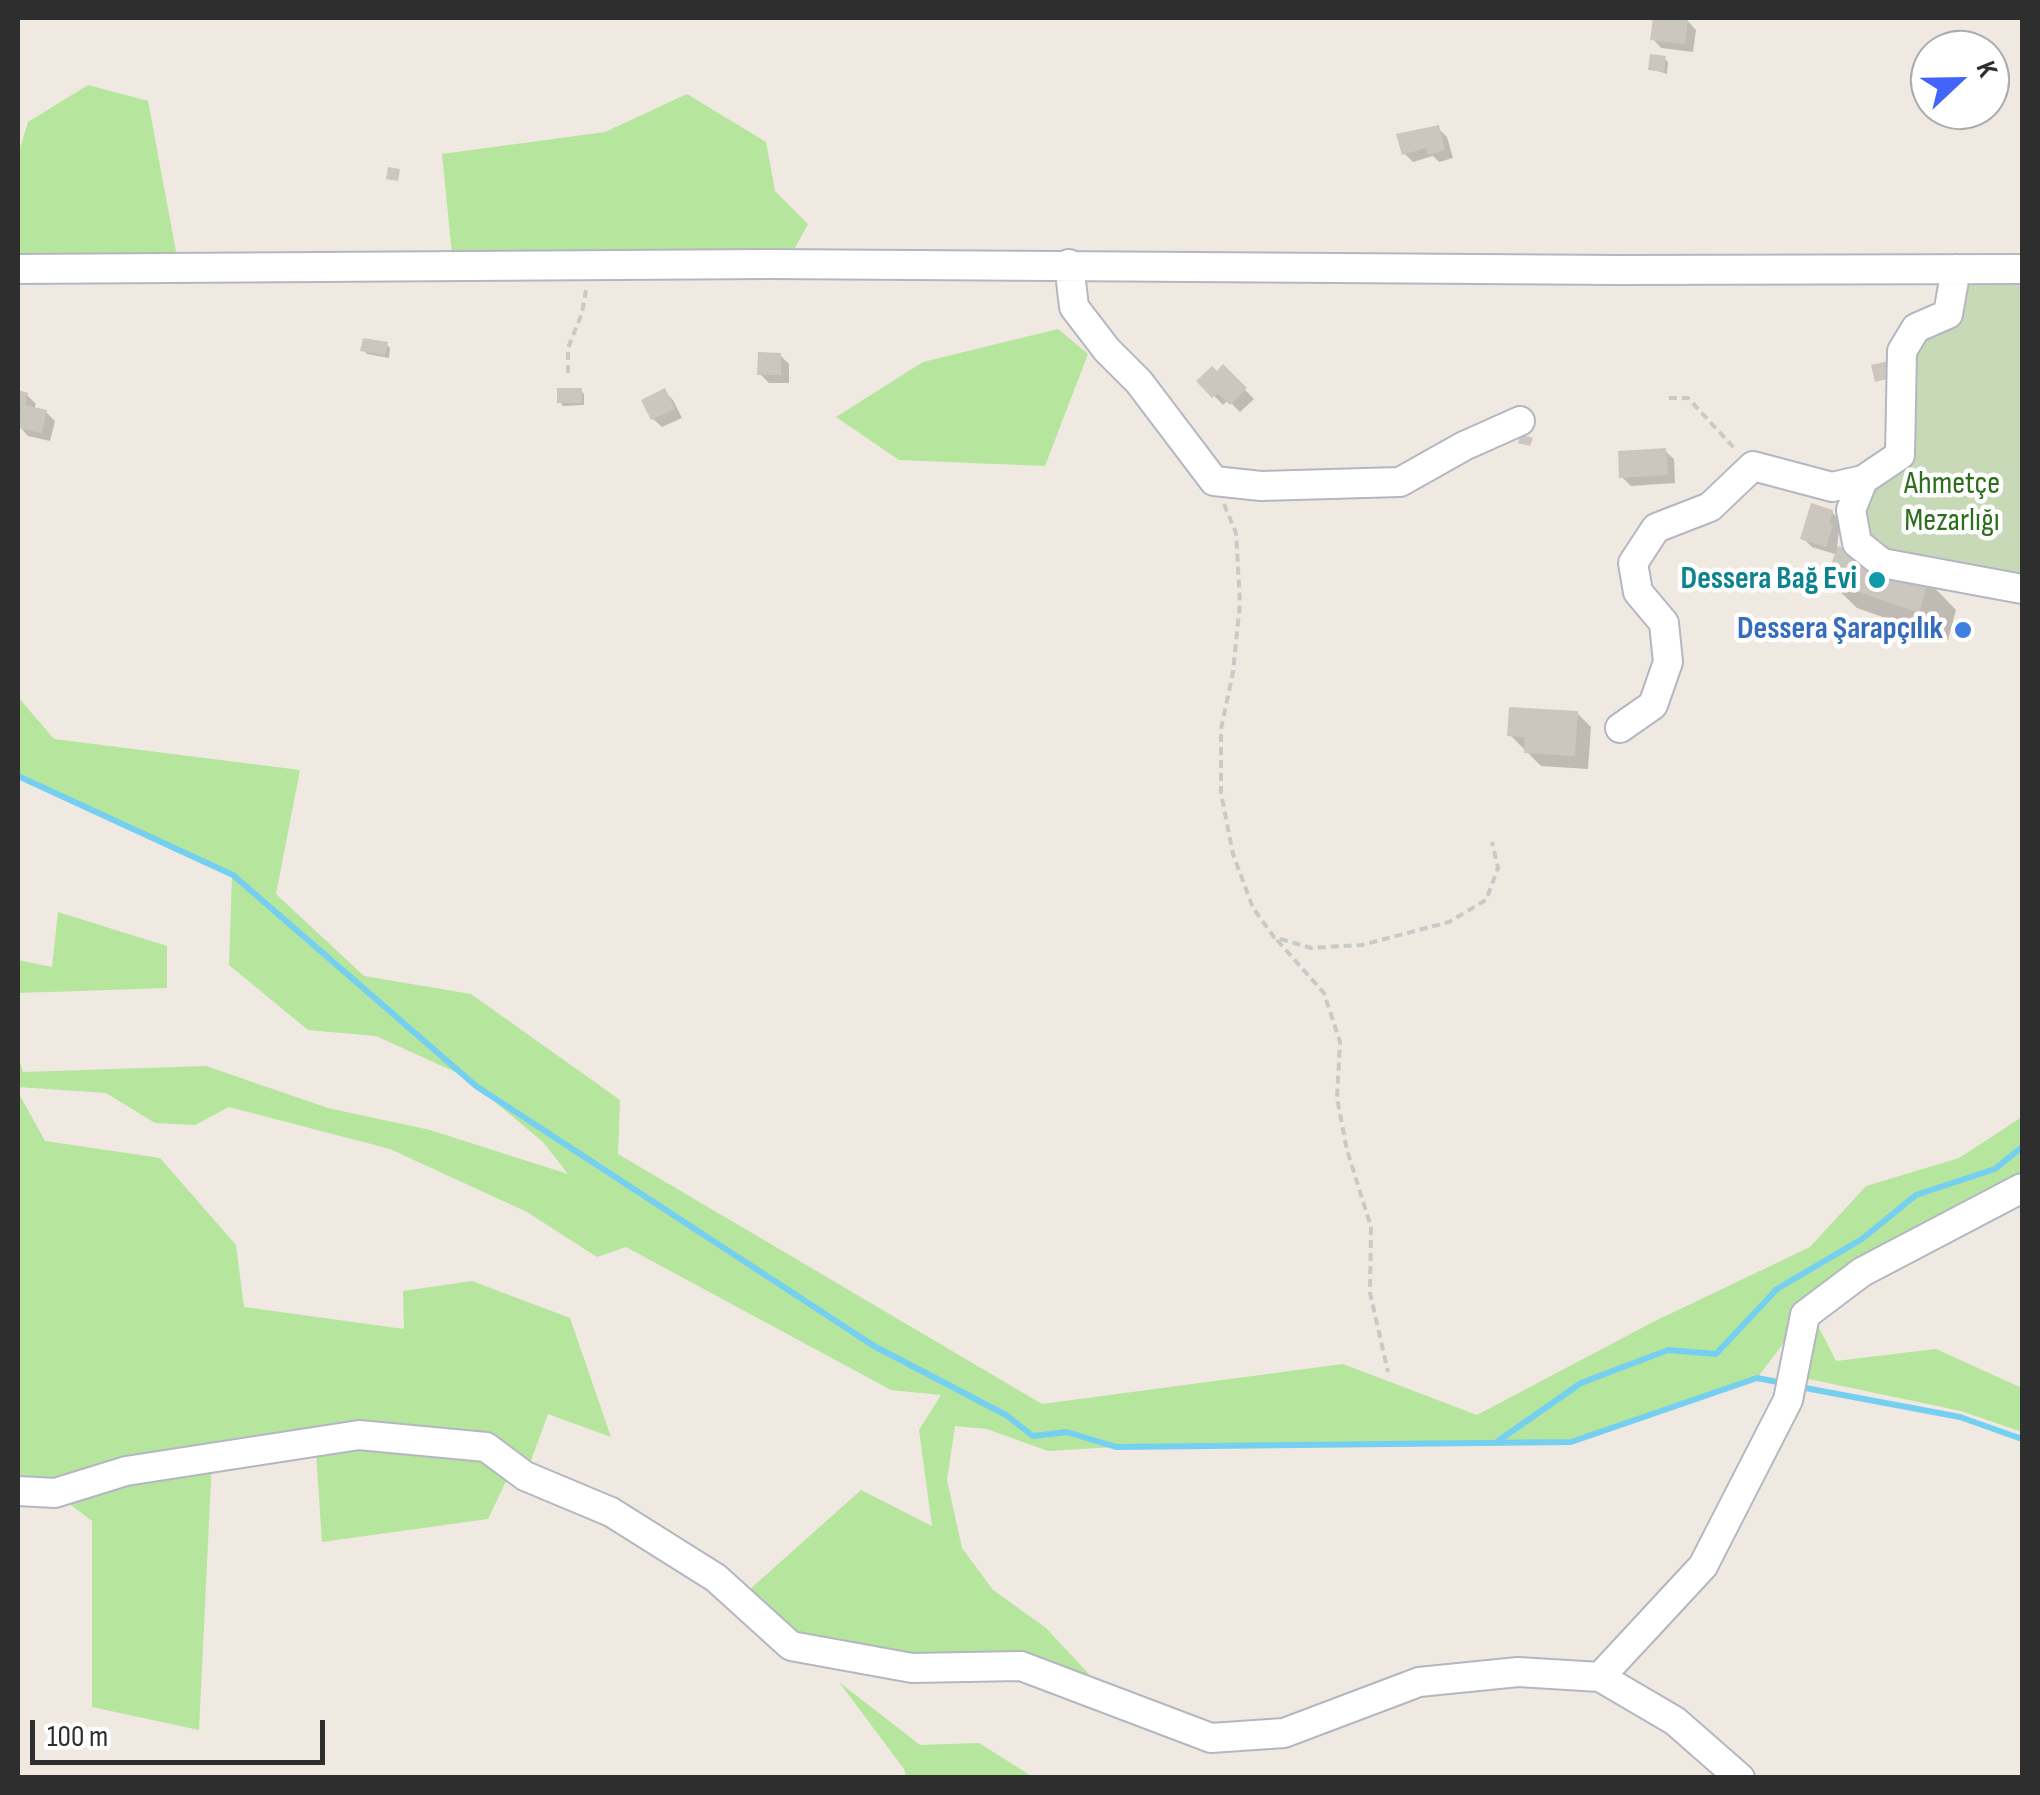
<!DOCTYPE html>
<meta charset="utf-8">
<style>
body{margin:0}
#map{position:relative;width:2040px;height:1795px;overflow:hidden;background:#efe9e1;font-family:"Sofia Sans Condensed",sans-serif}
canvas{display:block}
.frame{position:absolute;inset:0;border:20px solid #2e2e2e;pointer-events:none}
.north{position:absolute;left:1910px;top:30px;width:100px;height:100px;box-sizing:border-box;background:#fff;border:2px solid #ababab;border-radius:50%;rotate:68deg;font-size:28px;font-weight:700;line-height:40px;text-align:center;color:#2e2e2e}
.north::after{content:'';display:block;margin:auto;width:35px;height:45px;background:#4264fb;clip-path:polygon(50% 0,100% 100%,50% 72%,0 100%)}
.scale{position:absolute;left:30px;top:1720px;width:295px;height:45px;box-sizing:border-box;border:5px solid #2e2e2e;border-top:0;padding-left:12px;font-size:30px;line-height:35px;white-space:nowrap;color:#2e2e2e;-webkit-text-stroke:8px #fff;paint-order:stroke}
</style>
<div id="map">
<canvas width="2040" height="1795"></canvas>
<div class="frame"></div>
<div class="north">K</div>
<div class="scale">100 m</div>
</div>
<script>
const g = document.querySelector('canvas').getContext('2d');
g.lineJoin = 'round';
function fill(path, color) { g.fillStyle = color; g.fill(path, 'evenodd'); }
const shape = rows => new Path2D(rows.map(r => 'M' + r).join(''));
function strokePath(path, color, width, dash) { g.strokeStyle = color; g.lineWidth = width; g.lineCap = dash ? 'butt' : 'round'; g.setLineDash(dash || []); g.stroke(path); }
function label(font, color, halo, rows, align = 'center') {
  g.font = font + ' "Sofia Sans Condensed",sans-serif'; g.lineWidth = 9; g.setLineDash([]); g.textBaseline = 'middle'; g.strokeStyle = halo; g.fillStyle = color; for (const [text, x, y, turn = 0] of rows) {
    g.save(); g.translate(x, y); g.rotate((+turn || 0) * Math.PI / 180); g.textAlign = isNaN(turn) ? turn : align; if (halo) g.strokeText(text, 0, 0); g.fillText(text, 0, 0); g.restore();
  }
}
const green = shape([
 [88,85,148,101,177,257,18,254,18,155,28,122],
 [687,94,766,142,775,191,808,224,795,248,452,254,442,154,605,132],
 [1058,329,1088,354,1045,466,899,460,836,417,923,362],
 [18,697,54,739,300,770,276,894,364,976,471,994,620,1100,618,1154,1042,1404,1343,1364,1477,1415,1655,1321,1810,1247,1866,1186,1959,1158,2022,1117,2022,1188,1805,1315,1757,1378,1571,1442,1116,1447,1048,1451,987,1429,955,1426,947,1480,962,1548,993,1590,1046,1628,1116,1703,1021,1666,791,1646,739,1599,861,1490,932,1526,919,1430,941,1395,891,1390,626,1247,597,1257,527,1212,390,1149,229,1107,195,1125,155,1123,106,1093,18,1087,18,1056,23,1072,206,1066,328,1108,430,1130,568,1174,543,1142,464,1076,376,1036,308,1030,229,965,232,875,18,776],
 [58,912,167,946,167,988,18,993,18,960,52,967],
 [18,1092,45,1141,160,1158,236,1245,244,1307,404,1329,403,1291,472,1281,570,1318,611,1437,548,1414,529,1466,491,1437,212,1459,199,1730,92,1707,92,1521,63,1499,18,1491],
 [1815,1320,1836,1361,1936,1349,2022,1388,2022,1432,1961,1411,1804,1378],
 [362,1444,480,1454,509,1475,488,1519,322,1542,316,1451],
 [839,1682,920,1745,979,1743,1033,1777,906,1777,904,1769]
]);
const cemetery = shape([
 [1954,281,2022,282,2022,589,1857,543,1863,480,1900,455,1902,351,1947,314]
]);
const shadow = shape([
 [1655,18,1685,18,1696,30,1693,52,1661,48,1653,39],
 [1665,59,1668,62,1667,74,1651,69],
 [1438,128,1447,137,1453,158,1439,162,1433,156,1413,162,1404,153],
 [386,344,390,348,389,358,367,354,363,350],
 [780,355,789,364,789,383,769,383,760,374],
 [1223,368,1254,399,1240,412,1228,400,1223,405,1200,381],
 [581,391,584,394,584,405,563,406,560,402],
 [664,391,673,400,682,418,662,427,653,419],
 [18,393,27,395,36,404,34,409,46,412,55,421,50,441,28,436,20,427,22,414,18,413],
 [1665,451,1674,459,1675,483,1631,486,1622,477],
 [1832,512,1840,521,1837,548,1928,581,1956,610,1948,640,1857,608,1828,580,1838,555,1812,547,1803,538],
 [1577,713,1591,727,1588,769,1541,766,1510,735]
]);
const stream = shape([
 [18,776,233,875,476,1086,874,1346,1006,1415,1033,1436,1067,1432,1116,1447,1571,1442,1757,1378,1783,1383],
 [1800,1387,1960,1417,2022,1439],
 [1498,1441,1581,1383,1668,1350,1716,1354,1777,1289,1862,1239,1916,1195,1995,1169,2022,1147]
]);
const building = shape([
 [1653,18,1688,19,1685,44,1650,40],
 [1650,54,1666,56,1664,72,1648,70],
 [1439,125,1445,150,1428,155,1426,148,1402,155,1396,134],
 [388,167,400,169,398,181,386,179],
 [363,338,388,342,385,355,360,351],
 [758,352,781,353,781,375,757,375],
 [1888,361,1892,378,1875,382,1871,365],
 [1223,364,1247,388,1230,405,1218,393,1212,398,1196,381,1212,366,1217,371],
 [557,388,582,388,582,403,557,403],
 [665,388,675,409,651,420,641,400],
 [18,390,28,393,25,405,47,410,42,433,18,428,21,408,18,407],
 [1521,434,1533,438,1530,446,1518,443],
 [1666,448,1668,475,1619,478,1618,451],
 [1811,503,1833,510,1829,524,1833,525,1826,547,1800,539],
 [1838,546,1929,579,1919,613,1825,580],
 [1509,707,1578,711,1575,756,1524,753,1525,737,1507,736]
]);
const path = shape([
 [568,373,568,348,582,313,586,290],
 [1669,398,1688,398,1735,449],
 [1224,504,1236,533,1240,603,1233,672,1221,729,1221,793,1233,854,1253,908,1274,937,1311,948,1362,945,1449,922,1486,900,1498,868,1492,842],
 [1277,940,1324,993,1340,1042,1337,1098,1347,1150,1371,1227,1370,1293,1388,1372]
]);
const minor = shape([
 [1069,264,1074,307,1107,350,1139,382,1214,481,1261,486,1400,482,1464,446,1520,421],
 [18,269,769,264,1619,270,2022,269],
 [1956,269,1948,314,1916,328,1902,351,1900,455,1863,480,1851,510,1857,543,1882,563,2022,589],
 [1620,728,1653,705,1668,662,1664,623,1638,592,1633,563,1656,528,1710,507,1753,466,1832,487,1863,480],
 [18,1491,55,1493,126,1471,359,1435,486,1447,525,1476,611,1512,716,1578,791,1646,912,1668,1021,1666,1211,1738,1284,1733,1419,1682,1518,1672,1600,1677,1675,1721,1740,1778],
 [1600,1677,1703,1566,1788,1400,1805,1315,1862,1272,2022,1188]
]);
const markers = [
 [1877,580,10,"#0f9aa8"],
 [1963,630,10,"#3f7fe0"]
];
const parkNames = [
 ["Ahmetçe",1952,485],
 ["Mezarlığı",1952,522]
];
const cultureNames = [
 ["Dessera Bağ Evi",1857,580]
];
const shopNames = [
 ["Dessera Şarapçılık",1943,630]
];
fill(green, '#b6e59e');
fill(cemetery, '#c8d9b8');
fill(shadow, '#0003');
strokePath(stream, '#75cff0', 6);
fill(building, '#cbc7bf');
strokePath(minor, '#b4b7c1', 32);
strokePath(path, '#c9c9c9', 4, [8, 5]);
strokePath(minor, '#fff', 28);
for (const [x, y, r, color] of markers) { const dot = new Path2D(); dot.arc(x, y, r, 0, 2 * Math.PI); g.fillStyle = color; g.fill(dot); strokePath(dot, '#fff', 4); }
label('32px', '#2c6e1b', '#fff', parkNames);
label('bold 32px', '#0d838f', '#fff', cultureNames, 'right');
label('bold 32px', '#366cbe', '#fff', shopNames, 'right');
</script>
